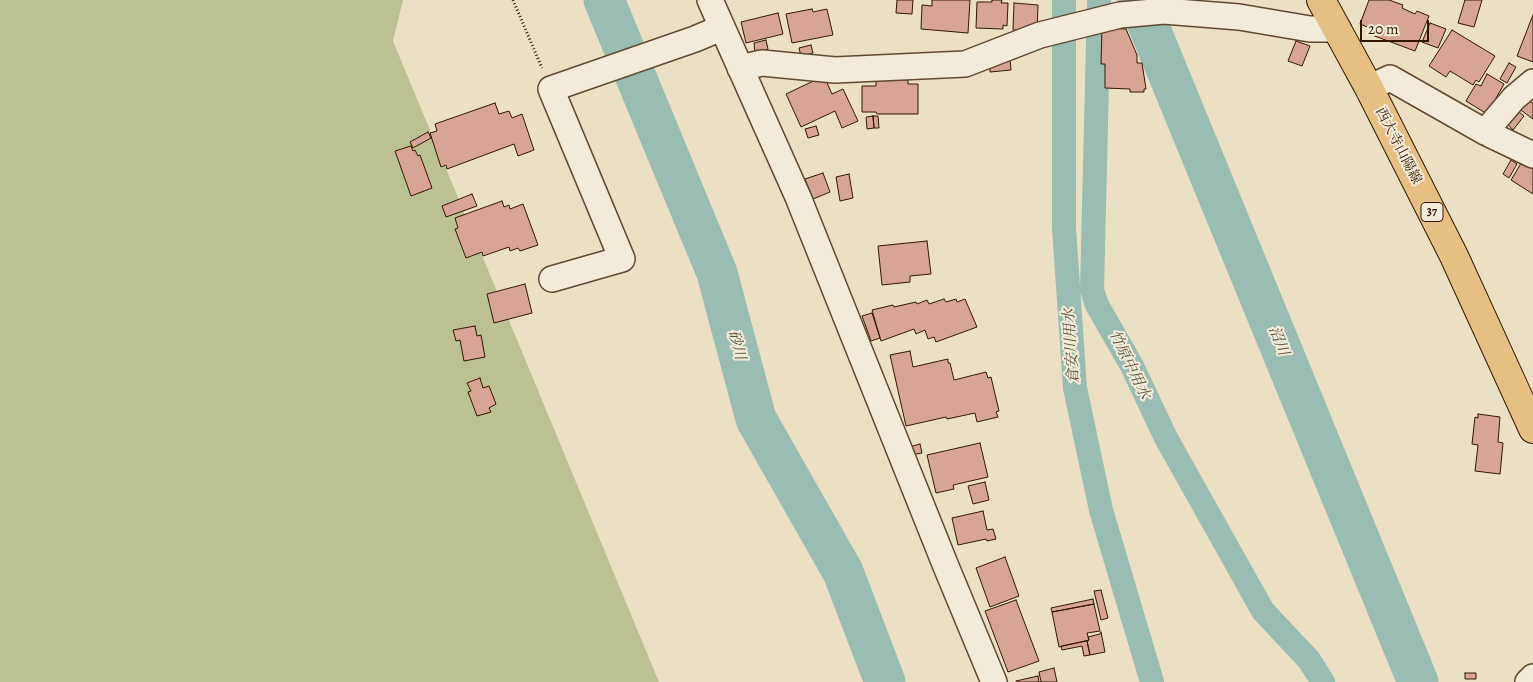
<!DOCTYPE html>
<meta charset="utf-8">
<style>
body{margin:0}
#map{position:relative;width:1533px;height:682px;overflow:hidden;background:#ece0c4;font-family:Alegreya,serif}
canvas{display:block}
.scale{position:absolute;left:1360px;top:20px;width:69px;height:22px;box-sizing:border-box;border:2px solid #321700;border-top:0;padding-left:6px;font-size:15px;line-height:18px;white-space:nowrap;color:#321700;-webkit-text-stroke:4px #f3ebd9;paint-order:stroke}
</style>
<div id="map">
<canvas width="1533" height="682"></canvas>
<div class="scale">20 m</div>
</div>
<script>
const g = document.querySelector('canvas').getContext('2d');
g.lineJoin = 'round';
function fill(path, color) { g.fillStyle = color; g.fill(path, 'evenodd'); }
const shape = rows => new Path2D(rows.map(r => 'M' + r).join(''));
function strokePath(path, color, width, dash) { g.strokeStyle = color; g.lineWidth = width; g.lineCap = dash ? 'butt' : 'round'; g.setLineDash(dash || []); g.stroke(path); }
function label(font, color, halo, rows, align = 'center') {
  g.font = font + ' Alegreya,"Noto Serif JP",serif'; g.lineWidth = 4; g.setLineDash([]); g.textBaseline = 'middle'; g.strokeStyle = halo; g.fillStyle = color; for (const [text, x, y, turn = 0] of rows) {
    g.save(); g.translate(x, y); g.rotate((+turn || 0) * Math.PI / 180); g.textAlign = isNaN(turn) ? turn : align; if (halo) g.strokeText(text, 0, 0); g.fillText(text, 0, 0); g.restore();
  }
}
const green = shape([
 [0,0,403,0,393,41,659,682,0,682]
]);
const canal = shape([
 [1064,0,1064,228,1075,388,1101,510,1152,682],
 [1099,0,1092,290,1097,305,1132,366,1166,438,1263,611,1309,660,1323,682]
]);
const river = shape([
 [604,0,717,273,756,419,843,572,885,682],
 [1138,0,1418,682]
]);
const building = shape([
 [897,0,913,0,912,14,896,13,897,0],
 [932,0,970,0,968,33,921,29,922,5,932,6,932,0],
 [992,0,1002,0,1001,3,1008,3,1007,26,1003,25,1003,29,976,28,977,2,992,2,992,0],
 [1369,0,1389,0,1403,5,1402,8,1415,14,1417,11,1429,16,1415,51,1372,35,1374,30,1360,24,1369,0],
 [1465,0,1482,0,1474,27,1458,23,1465,0],
 [1014,3,1038,5,1037,31,1013,30,1014,3],
 [812,9,813,12,827,9,833,35,792,43,786,14,812,9],
 [778,13,783,34,746,43,741,22,778,13],
 [1533,15,1533,62,1517,56,1533,15],
 [1430,23,1446,29,1438,48,1422,42,1430,23],
 [1102,28,1126,29,1137,55,1137,63,1142,63,1146,89,1144,89,1144,92,1130,92,1130,89,1105,88,1105,64,1101,64,1102,28],
 [1452,30,1495,56,1479,82,1476,80,1473,85,1450,71,1446,77,1429,66,1452,30],
 [766,40,768,49,755,53,754,43,766,40],
 [1296,41,1310,46,1302,66,1288,61,1296,41],
 [811,45,813,53,801,56,799,48,811,45],
 [1010,59,1011,70,990,72,990,61,1010,59],
 [1509,63,1516,67,1507,83,1500,79,1509,63],
 [1487,74,1504,84,1487,114,1466,101,1476,84,1481,86,1487,74],
 [824,76,832,94,843,89,858,121,842,128,835,111,801,127,786,94,824,76],
 [876,80,908,80,908,84,918,84,918,114,877,114,876,112,862,112,862,86,876,86,876,80],
 [1525,98,1533,103,1533,119,1518,108,1525,98],
 [495,103,499,114,509,111,512,118,522,114,534,150,518,156,514,144,447,169,446,165,441,167,430,133,437,131,435,124,495,103],
 [1514,108,1524,116,1513,130,1503,119,1514,108],
 [873,116,874,128,867,129,866,117,873,116],
 [873,116,878,116,879,128,874,128,873,116],
 [816,126,819,135,808,138,805,129,816,126],
 [428,132,431,138,413,148,410,142,428,132],
 [411,146,413,151,415,150,418,156,420,155,432,188,411,196,395,151,411,146],
 [1511,160,1517,164,1509,178,1503,174,1511,160],
 [1523,160,1533,166,1533,194,1511,180,1523,160],
 [823,173,830,192,813,199,805,179,823,173],
 [849,174,853,198,840,201,836,177,849,174],
 [472,194,477,206,446,217,442,206,472,194],
 [502,201,504,207,509,205,510,209,523,204,538,245,520,251,518,248,510,251,509,247,483,256,482,252,466,258,455,229,458,228,455,218,502,201],
 [927,241,931,274,910,276,910,282,882,285,878,246,927,241],
 [525,284,532,313,494,323,487,294,525,284],
 [944,299,946,302,956,299,957,302,965,299,977,327,936,342,934,337,928,339,925,330,916,334,914,329,881,341,872,310,893,305,894,307,916,302,917,304,927,300,929,304,944,299],
 [872,313,880,338,871,341,862,316,872,313],
 [475,326,477,336,481,335,485,357,464,361,460,340,456,341,453,330,475,326],
 [910,351,913,367,948,359,948,363,950,363,954,380,986,372,988,378,991,377,999,411,996,412,998,417,977,422,975,413,947,419,946,417,906,426,890,355,910,351],
 [480,378,483,388,489,386,496,404,489,408,491,412,477,416,468,392,471,391,467,383,480,378],
 [1478,414,1500,417,1498,442,1503,443,1500,474,1475,471,1478,445,1472,444,1475,417,1478,418,1478,414],
 [980,443,988,477,953,485,954,489,936,493,927,455,980,443],
 [920,444,922,453,911,455,909,447,920,444],
 [985,482,989,500,973,504,968,486,985,482],
 [983,511,987,530,993,529,996,539,987,541,986,539,958,545,952,518,983,511],
 [1005,557,1019,596,990,607,976,568,1005,557],
 [1101,590,1108,618,1101,620,1094,591,1101,590],
 [1093,599,1094,604,1052,612,1051,608,1093,599],
 [1016,600,1039,661,1008,672,985,611,1016,600],
 [1094,604,1100,631,1087,633,1089,640,1059,647,1052,612,1094,604],
 [1101,632,1105,652,1090,655,1087,641,1089,640,1088,637,1100,634,1101,632],
 [1087,641,1090,655,1084,656,1082,646,1062,650,1061,646,1087,641],
 [1054,668,1057,682,1041,682,1039,672,1054,668],
 [1465,673,1476,673,1476,679,1465,679,1465,673],
 [1038,676,1039,682,1016,682,1016,681,1038,676]
]);
const path = shape([
 [513,0,542,68]
]);
const minor = shape([
 [710,0,798,197,945,564,994,682],
 [740,68,762,63,835,70,965,64,1040,35,1120,15,1164,11,1239,17,1310,29,1338,29],
 [1369,88,1390,78,1485,132,1533,155],
 [1485,132,1514,98,1533,82],
 [552,279,622,259,551,89,695,39,721,28],
 [1528,682,1533,677]
]);
const primary = shape([
 [1321,0,1369,88,1454,256,1533,429]
]);
const shields = [
 [1432,212,22]
];
const shieldNames = [
 ["37",1432,212]
];
const streetNames = [
 ["西大寺山陽線",1398,146,63]
];
const waterNames = [
 ["沼川",1278,341,68],
 ["砂川",736,345,75],
 ["倉安川用水",1072,346,-94],
 ["竹原中用水",1129,365,64]
];
fill(green, '#bcc191');
strokePath(canal, '#99bdb3', 24);
strokePath(river, '#99bdb3', 41);
fill(building, '#d7a496');
strokePath(building, '#321700', 1);
strokePath(minor, '#604931', 28);
strokePath(primary, '#321700', 30);
strokePath(path, '#321700', 3, [1, 2.5]);
strokePath(minor, '#f3ebd9', 25);
strokePath(primary, '#e6c082', 28);
for (const [x, y, w] of shields) { const box = new Path2D(); box.roundRect(x - w / 2, y - 9.5, w, 19, 4); g.fillStyle = '#f3ebd9'; g.fill(box); strokePath(box, '#321700', 1); }
label('bold 12px', '#321700', null, shieldNames);
label('14px', '#321700', '#f3ebd9', streetNames);
label('italic 15px', '#56513f', '#f3ebd9', waterNames);
</script>
